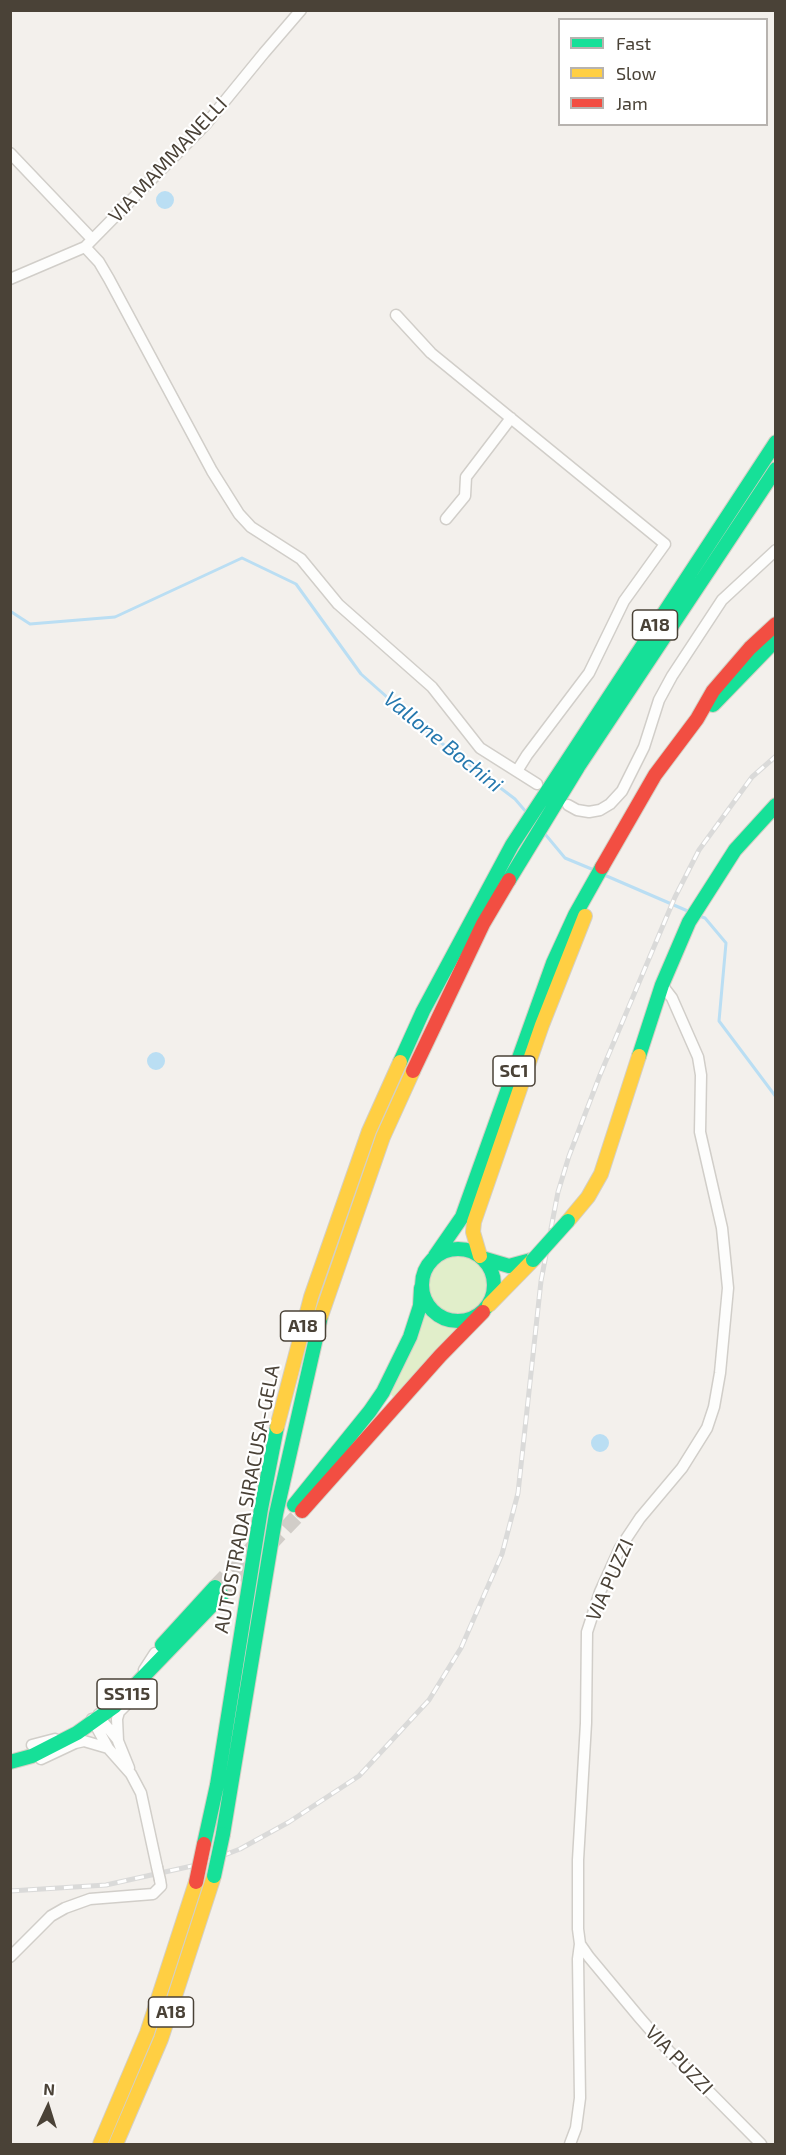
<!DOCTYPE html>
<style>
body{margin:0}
#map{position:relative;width:786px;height:2155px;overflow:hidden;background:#f3f0ec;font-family:"Exo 2",sans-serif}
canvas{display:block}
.frame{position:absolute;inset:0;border:12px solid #4a4237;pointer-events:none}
.legend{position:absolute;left:558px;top:18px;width:210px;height:108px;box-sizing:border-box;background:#fff;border:2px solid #b7b3af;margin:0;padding:8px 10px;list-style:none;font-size:18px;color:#4a4237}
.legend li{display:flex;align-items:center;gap:12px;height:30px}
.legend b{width:30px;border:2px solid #b7b3af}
.north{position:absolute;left:18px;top:2077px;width:60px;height:60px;-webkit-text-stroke:4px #fff;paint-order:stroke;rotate:4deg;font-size:16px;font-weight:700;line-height:24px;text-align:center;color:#4a4237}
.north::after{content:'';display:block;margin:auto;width:21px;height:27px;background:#4a4237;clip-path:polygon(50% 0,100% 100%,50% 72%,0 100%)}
</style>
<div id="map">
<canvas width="786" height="2155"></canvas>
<div class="frame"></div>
<ul class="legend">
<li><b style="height:8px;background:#16e098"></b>Fast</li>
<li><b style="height:8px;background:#ffcf43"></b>Slow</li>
<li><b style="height:8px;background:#f24e42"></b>Jam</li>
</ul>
<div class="north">N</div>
</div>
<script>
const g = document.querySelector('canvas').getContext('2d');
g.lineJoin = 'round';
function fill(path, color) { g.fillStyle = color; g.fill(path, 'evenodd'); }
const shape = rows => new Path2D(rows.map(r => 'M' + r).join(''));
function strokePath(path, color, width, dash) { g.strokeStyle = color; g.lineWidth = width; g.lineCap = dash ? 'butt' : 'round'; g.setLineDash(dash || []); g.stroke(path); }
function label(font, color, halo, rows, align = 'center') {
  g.font = font + ' "Exo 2",sans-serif'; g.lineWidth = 4.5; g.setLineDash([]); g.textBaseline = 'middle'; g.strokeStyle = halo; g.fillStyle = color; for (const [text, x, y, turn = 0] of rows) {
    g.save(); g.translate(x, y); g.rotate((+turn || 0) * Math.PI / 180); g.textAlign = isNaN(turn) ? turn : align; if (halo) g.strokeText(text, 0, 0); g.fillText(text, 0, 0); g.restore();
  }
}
const green = shape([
 '427 1285a31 31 0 1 1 62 0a31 31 0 1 1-62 0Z',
 [424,1311,439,1323,459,1327,396,1395,393,1397,390,1393]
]);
const water = shape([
 '156 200a9 9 0 1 1 18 0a9 9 0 1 1-18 0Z',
 '147 1061a9 9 0 1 1 18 0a9 9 0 1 1-18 0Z',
 '591 1443a9 9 0 1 1 18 0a9 9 0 1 1-18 0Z'
]);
const stream = shape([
 [10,611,30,624,115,617,242,558,296,584,361,674,423,729,515,799,527,813],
 [545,834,565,858,594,870],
 [602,874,690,912],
 [699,916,705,918,726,943,719,1021,776,1097]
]);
const primaryTunnel = shape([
 [215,1587,258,1542],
 [222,1595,302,1511]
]);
const street = shape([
 [10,153,92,239],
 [85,247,99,262,109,279,212,471,239,514,251,527,301,559,338,604,432,687,480,748,537,784],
 [10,279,85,247,206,124,264,53,301,10],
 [396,315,431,353,665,544,624,601,589,673,527,755,517,771],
 [446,519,465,496,466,477,511,418],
 [568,805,577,810,589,812,600,810,610,804,622,791,644,747,659,700,672,676,722,600,776,550],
 [662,985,672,998,698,1057,701,1075,700,1132,722,1228,728,1288,720,1373,714,1407,707,1428,682,1468,640,1518,620,1548,600,1592,587,1632,586,1723,578,1860,578,1929,580,1944,589,1957,639,2017,666,2048,761,2144],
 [144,1670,155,1653],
 [128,1703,119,1712,117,1719,118,1741,129,1768],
 [99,1714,96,1726,108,1748],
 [92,1719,103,1722,118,1740],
 [32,1745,55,1739],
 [41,1759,75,1743,84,1741,108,1748,131,1774,141,1793,157,1867],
 [10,1957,51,1916,65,1908,90,1899,153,1894,161,1886,160,1880],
 [570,2144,576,2128,580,2098,578,1959,580,1944]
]);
const fast = shape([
 [713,705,776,640],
 [509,880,578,767,776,469],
 [639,1056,662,985,689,922,735,850,776,805],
 [400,1062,423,1011,512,845,776,442],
 '422 1285a36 36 0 1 1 72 0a36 36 0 1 1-72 0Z',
 [435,1256,462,1217,553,963,575,915,602,867],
 [482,1258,509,1266,531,1260],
 [294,1505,370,1411,383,1392,410,1337,420,1306,421,1288],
 [162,1645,215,1587],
 [10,1762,32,1756,77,1733,115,1706,222,1595],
 [223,1834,276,1514,321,1316],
 [204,1844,217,1785,261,1509,277,1427]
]);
const slow = shape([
 [568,1221,588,1197,601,1174,639,1056],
 [480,1256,473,1232,474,1222,542,1025,585,916],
 [489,1305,533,1260],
 [321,1316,383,1137,413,1071],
 [277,1427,311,1297,369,1131,400,1062],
 [100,2144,147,2033,196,1882],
 [116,2144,161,2039,214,1876]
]);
const jam = shape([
 [602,867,655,775,697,719,713,691,750,648,776,624],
 [413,1071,483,924,509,880],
 [302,1511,440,1356,483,1312]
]);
const rail = shape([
 [10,1891,106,1885,201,1864,240,1849,289,1822,359,1776,429,1700,461,1648,502,1554,518,1493,541,1281,558,1192,569,1156,600,1075,675,897,699,850,752,777,776,756]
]);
const streetBridge = shape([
 [157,1867,160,1880]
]);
const fastBridge = shape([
 [533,1260,568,1221],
 [214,1876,223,1834]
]);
const jamBridge = shape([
 [196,1882,204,1844]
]);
const shields = [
 [655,625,45],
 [514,1071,42],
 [303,1326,45],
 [127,1694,60],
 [171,2012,45]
];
const shieldNames = [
 ["A18",655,625],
 ["SC1",514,1071],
 ["A18",303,1326],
 ["SS115",127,1694],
 ["A18",171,2012]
];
const streetNames = [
 ["VIA MAMMANELLI",168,160,-47],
 ["AUTOSTRADA SIRACUSA-GELA",247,1499,-79],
 ["VIA PUZZI",610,1580,-66],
 ["VIA PUZZI",679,2060,46]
];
const waterNames = [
 ["Vallone Bochini",443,742,39]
];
fill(green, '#e1eeca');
fill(water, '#badef3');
strokePath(stream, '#badef3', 3);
strokePath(primaryTunnel, '#d1cdc8', 15, [15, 8]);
strokePath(street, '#d1cec9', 13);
strokePath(fast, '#d4cfc4', 16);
strokePath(slow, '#d4cfc4', 16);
strokePath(jam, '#d4cfc4', 16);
strokePath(street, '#fdfdfc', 10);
strokePath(fast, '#16e098', 14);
strokePath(slow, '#ffcf43', 14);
strokePath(jam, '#f24e42', 14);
strokePath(rail, '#dadad9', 5);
strokePath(rail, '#fff', 3, [9]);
strokePath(streetBridge, '#d1cec9', 13, []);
strokePath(fastBridge, '#d4cfc4', 16, []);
strokePath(jamBridge, '#d4cfc4', 16, []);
strokePath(streetBridge, '#fdfdfc', 10);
strokePath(fastBridge, '#16e098', 14);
strokePath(jamBridge, '#f24e42', 14);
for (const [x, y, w] of shields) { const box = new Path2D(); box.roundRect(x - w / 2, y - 15, w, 30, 4.5); g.fillStyle = '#fff'; g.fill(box); strokePath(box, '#4a4237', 1.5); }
label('bold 18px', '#4a4237', null, shieldNames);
label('20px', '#4a4237', '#fff', streetNames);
label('italic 21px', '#2578ae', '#fff', waterNames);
</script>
